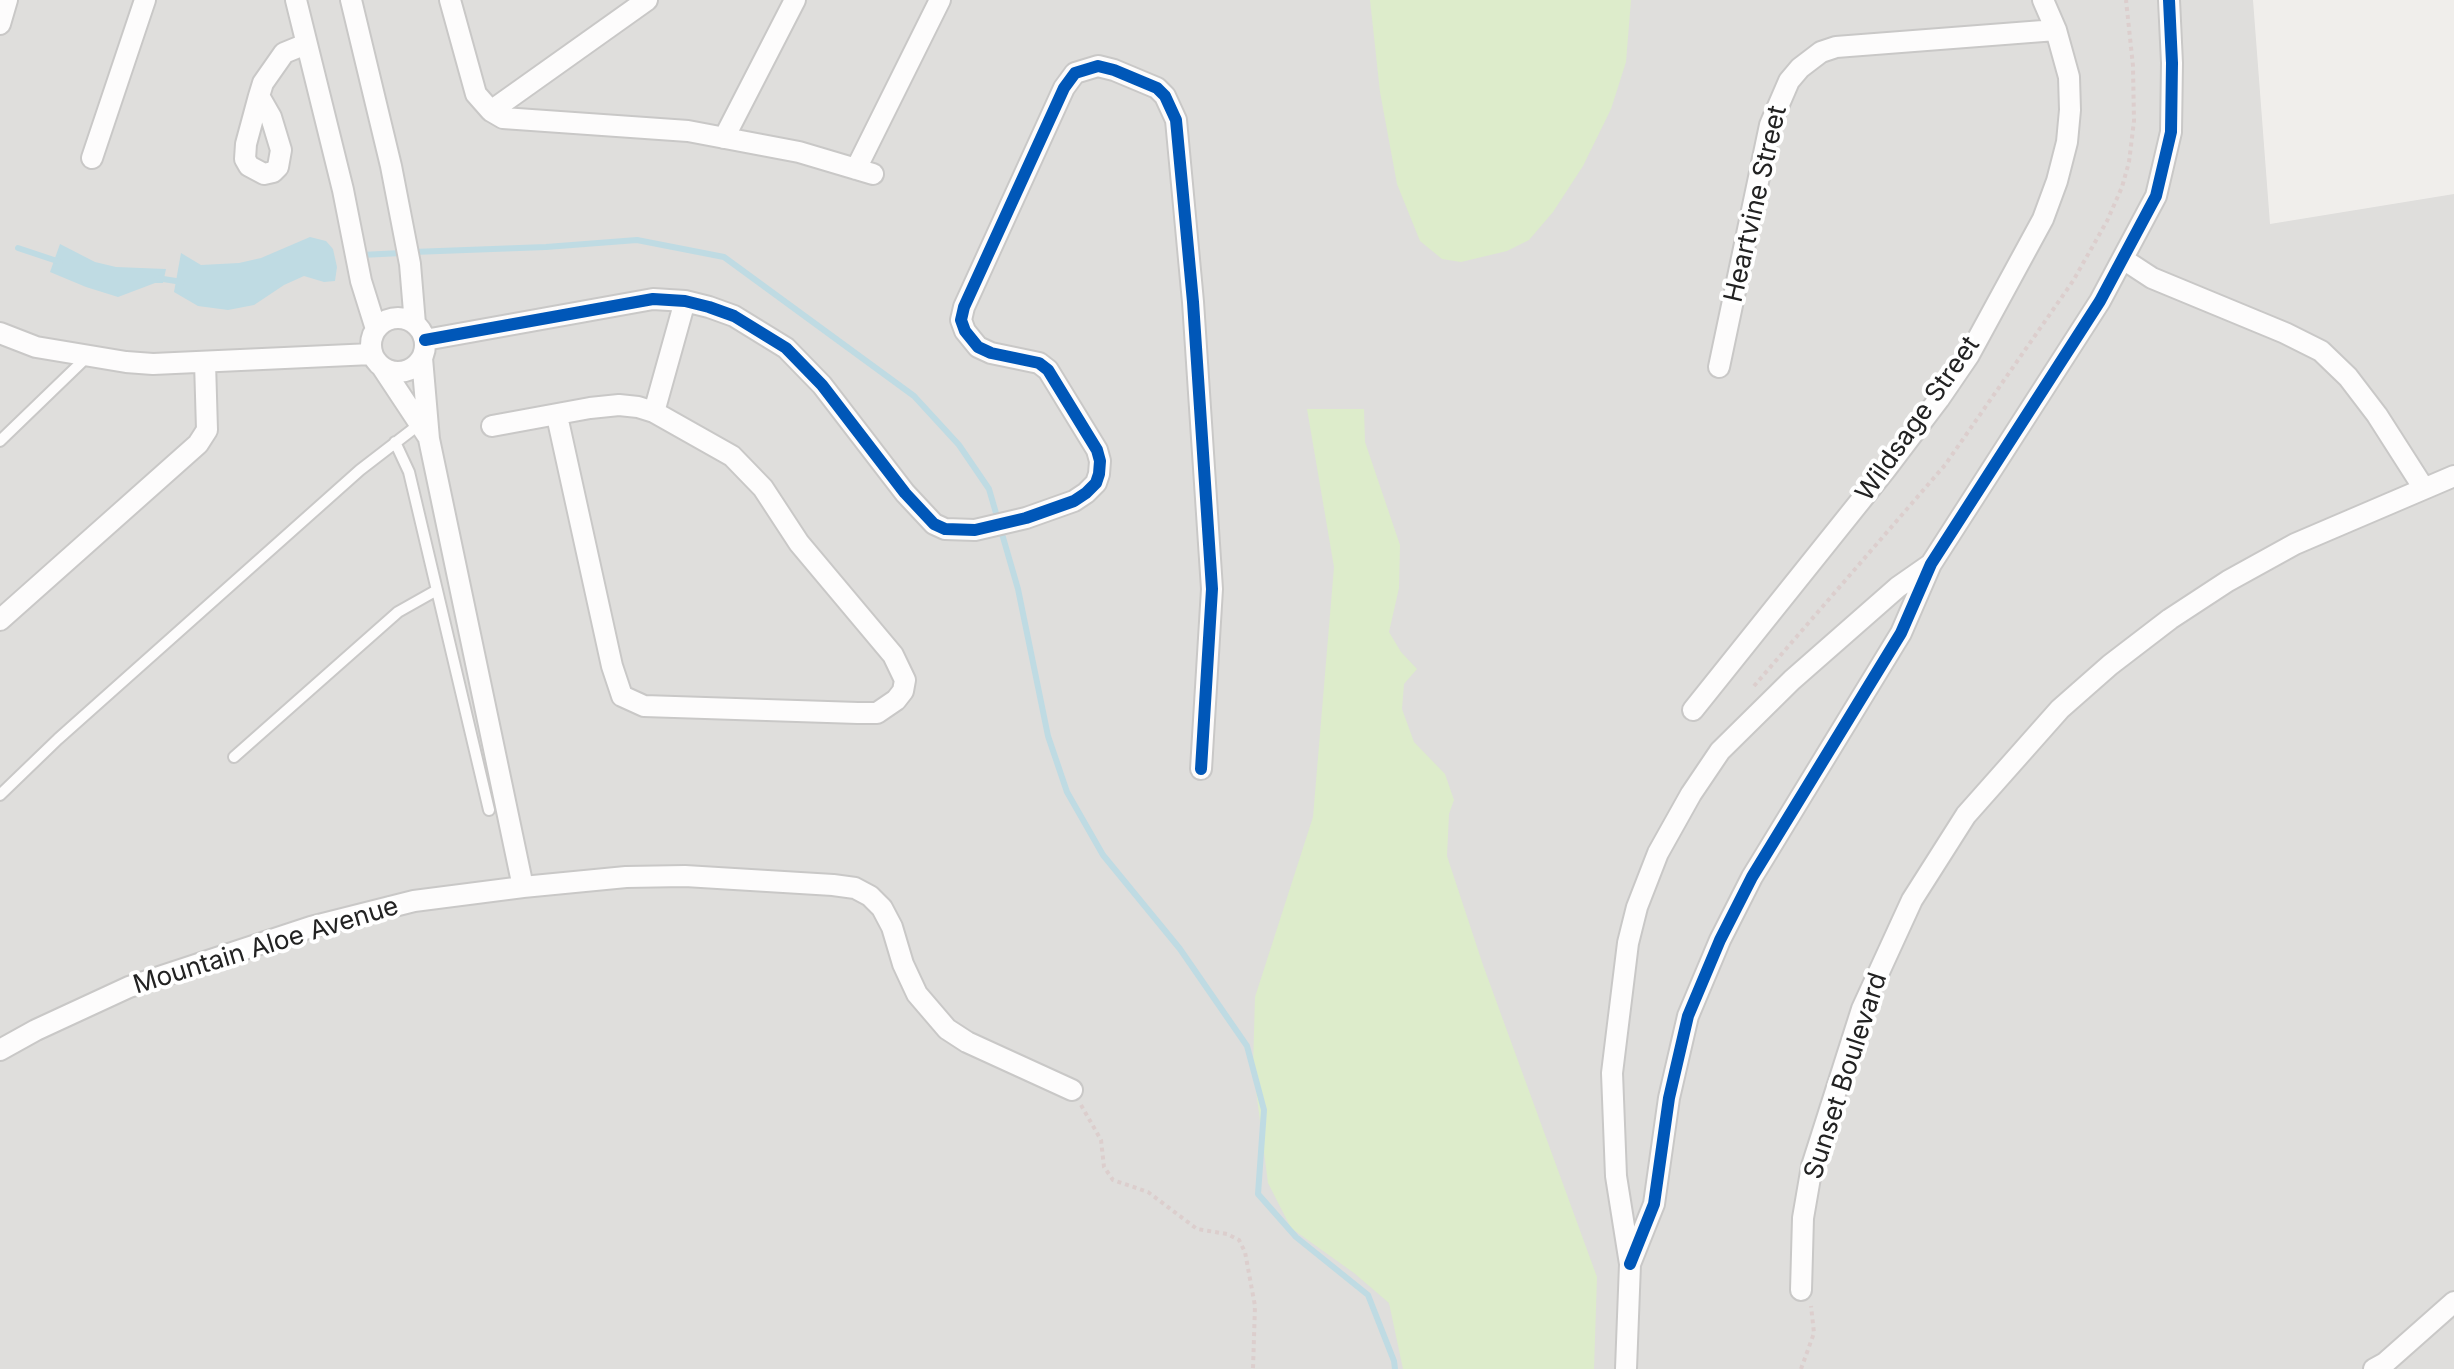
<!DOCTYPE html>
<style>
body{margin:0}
canvas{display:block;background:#f0eeeb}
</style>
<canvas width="2454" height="1369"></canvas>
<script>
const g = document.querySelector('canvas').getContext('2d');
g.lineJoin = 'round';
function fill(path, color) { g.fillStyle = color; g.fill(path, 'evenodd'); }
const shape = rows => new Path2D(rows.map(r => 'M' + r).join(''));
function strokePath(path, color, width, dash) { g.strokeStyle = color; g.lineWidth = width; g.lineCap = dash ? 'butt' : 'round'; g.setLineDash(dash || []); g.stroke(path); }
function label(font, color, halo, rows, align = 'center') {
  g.font = font + ' Inter,sans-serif'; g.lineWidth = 8; g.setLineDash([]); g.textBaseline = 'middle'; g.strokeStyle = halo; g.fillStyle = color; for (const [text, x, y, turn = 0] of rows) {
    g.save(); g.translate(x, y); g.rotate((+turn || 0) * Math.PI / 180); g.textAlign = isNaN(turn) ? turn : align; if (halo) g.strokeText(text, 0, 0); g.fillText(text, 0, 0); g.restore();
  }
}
const residential = shape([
 [0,0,2253,0,2270,224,2454,194,2454,1369,0,1369]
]);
const grass = shape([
 [1370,0,1631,0,1626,62,1611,109,1583,166,1553,212,1529,240,1507,251,1461,262,1442,259,1420,241,1397,184,1380,92],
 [1307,409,1364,409,1365,442,1400,545,1399,588,1389,632,1401,652,1417,669,1404,684,1402,709,1414,742,1445,774,1454,800,1449,814,1447,856,1483,965,1597,1277,1594,1369,1403,1369,1389,1303,1354,1273,1291,1228,1268,1183,1253,1067,1255,997,1313,817,1334,567]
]);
const water = shape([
 [310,237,326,241,333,249,337,267,335,281,324,282,304,276,284,285,254,305,228,310,198,306,174,292,181,253,201,265,239,263,261,258],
 [60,244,95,262,116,267,166,269,163,283,155,283,118,297,86,287,50,272]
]);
const stream = shape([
 [18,248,60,262],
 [413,252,546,247,637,240,724,257,914,396,959,445,989,489,1018,589,1048,736,1067,792,1103,855,1180,949,1247,1046,1264,1110,1258,1194,1296,1237,1368,1295,1394,1361,1395,1369],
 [361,255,402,253],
 [157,278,182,282]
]);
const path = shape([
 [1754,686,1945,465,2073,281,2107,221,2122,187,2129,162,2134,121,2133,66,2126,0],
 [1081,1105,1101,1140,1104,1167,1113,1180,1148,1192,1197,1229,1227,1234,1239,1240,1245,1252,1255,1306,1253,1369],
 [1801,1369,1814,1333,1811,1306]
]);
const lane = shape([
 [0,441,87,357],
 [395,442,409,472,489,810],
 [234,757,398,612,437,590],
 [0,795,58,739,360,470,421,423]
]);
const street = shape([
 [296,0,343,190,361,281,376,329],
 [351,0,391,166,410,264,415,324],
 [450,0,476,94,491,111,503,118,688,131,799,152,873,174],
 [0,24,7,0],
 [259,96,271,117,281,150,278,167,273,172,264,174,249,166,245,159,246,144,256,107,259,96,263,83,284,53,306,44],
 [491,111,647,0],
 [724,138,795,0],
 [92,158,145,0],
 [856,169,940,0],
 [2123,259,2152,278,2285,333,2321,351,2348,377,2377,415,2423,487],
 '371 345a27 27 0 1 1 54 0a27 27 0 1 1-54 0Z',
 [0,333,36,347,126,362,153,364,372,354],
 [425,340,653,299,685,301,709,307,734,316,786,348,822,385,905,493,934,524,945,529,975,530,1026,518,1074,501,1086,493,1096,483,1099,474,1100,461,1097,450,1048,370,1039,363,991,353,978,347,965,331,961,320,964,307,1064,88,1075,73,1098,66,1114,70,1157,88,1165,96,1176,120,1193,302,1212,589,1201,769],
 [422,358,429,439,523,887],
 [382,367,427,435],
 [1719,367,1770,125,1789,81,1800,68,1821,52,1836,47,2056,30],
 [654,412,685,301],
 [492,426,590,408,619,405,638,407,654,412,732,456,763,488,799,543,893,655,905,680,903,691,896,700,877,713,858,713,644,706,622,696,612,666,557,416],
 [0,620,198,444,207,430,205,362],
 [1693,710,1886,469,1939,399,1969,355,2043,219,2057,181,2067,142,2070,110,2069,77,2056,30,2043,0],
 [0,1050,36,1030,129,987,311,927,414,901,523,887,626,877,685,876,833,885,855,888,870,896,882,908,892,927,903,964,917,994,947,1029,967,1042,1072,1090],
 [1630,1264,1654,1204,1669,1098,1688,1016,1720,940,1752,877,1901,633,1931,564,2100,301,2156,196,2171,132,2172,63,2169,0],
 [1801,1290,1803,1218,1812,1166,1862,1009,1912,900,1966,815,2060,709,2110,665,2170,619,2228,581,2295,544,2454,476],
 [1626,1369,1630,1264,1616,1176,1612,1073,1628,943,1637,907,1658,853,1691,794,1720,751,1792,680,1898,587,1931,564],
 [2374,1369,2385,1363,2454,1302]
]);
const cycleway = shape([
 [425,340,653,299,685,301,709,307,734,316,786,348,822,385,905,493,934,524,945,529,975,530,1026,518,1074,501,1086,493,1096,483,1099,474,1100,461,1097,450,1048,370,1039,363,991,353,978,347,965,331,961,320,964,307,1064,88,1075,73,1098,66,1114,70,1157,88,1165,96,1176,120,1193,302,1212,589,1201,769],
 [1630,1264,1654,1204,1669,1098,1688,1016,1720,940,1752,877,1901,633,1931,564,2100,301,2156,196,2171,132,2172,63,2169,0]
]);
const streetNames = [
 ["Heartvine Street",1756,204,-77],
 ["Wildsage Street",1918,419,-55],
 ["Mountain Aloe Avenue",266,946,-17],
 ["Sunset Boulevard",1846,1076,-72]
];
fill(residential, '#dfdedc');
fill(grass, '#ddeccb');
fill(water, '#bfdbe3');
strokePath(stream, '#bfdbe3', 6);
strokePath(lane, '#c9c8c7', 14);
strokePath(street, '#c9c8c7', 24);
strokePath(path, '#dccecd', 4, [4, 4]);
strokePath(lane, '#fdfcfc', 10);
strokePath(street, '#fdfcfc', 20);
strokePath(cycleway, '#0057b8', 12);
label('26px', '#222', '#fff', streetNames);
</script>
